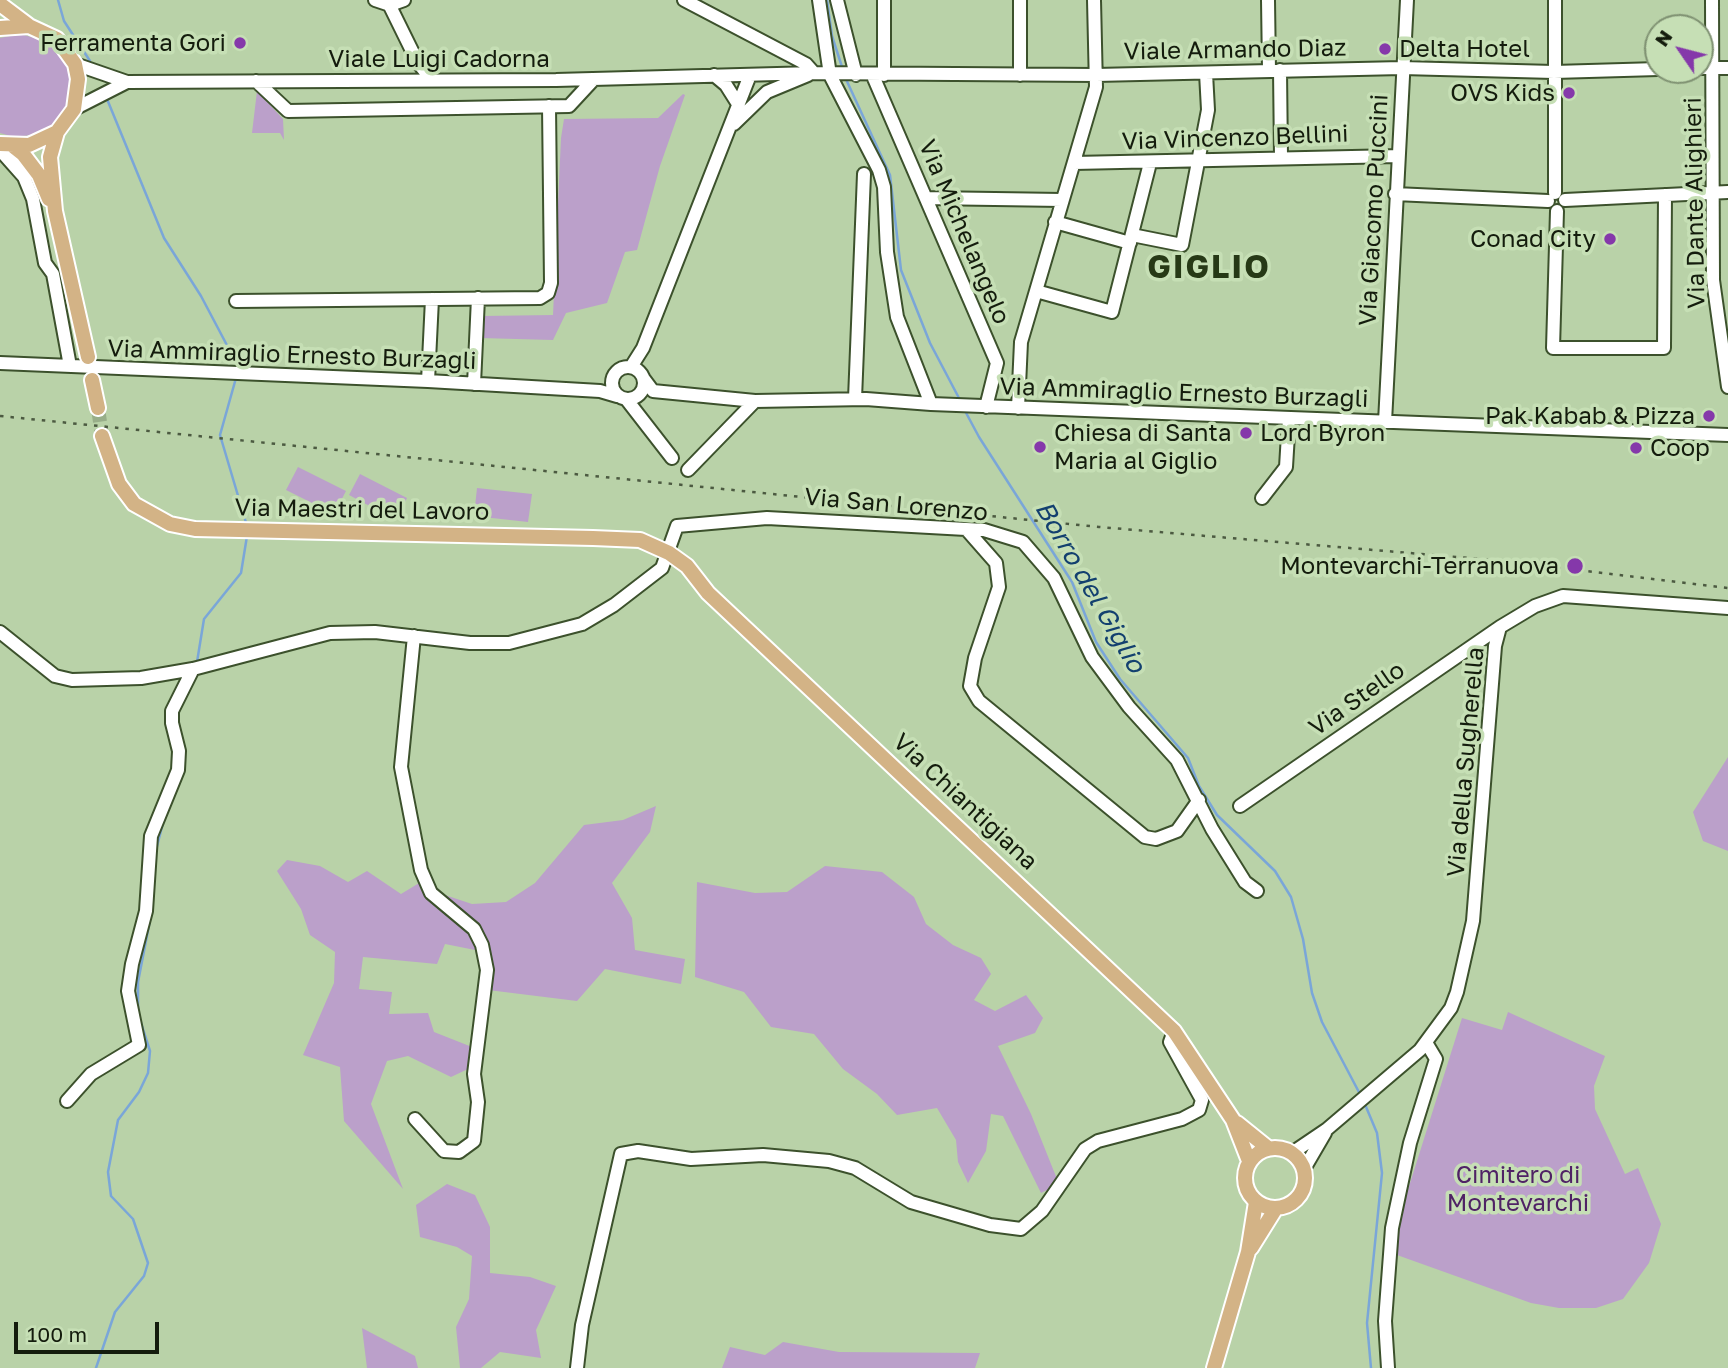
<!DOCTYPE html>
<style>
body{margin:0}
#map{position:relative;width:1728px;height:1368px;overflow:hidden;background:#b9d2a8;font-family:"Golos Text",sans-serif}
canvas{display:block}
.north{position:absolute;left:1644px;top:14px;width:70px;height:70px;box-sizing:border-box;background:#c6dfb5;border:2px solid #7f9172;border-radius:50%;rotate:305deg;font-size:19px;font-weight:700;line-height:28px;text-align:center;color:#141c0d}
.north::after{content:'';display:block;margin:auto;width:24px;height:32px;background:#8538aa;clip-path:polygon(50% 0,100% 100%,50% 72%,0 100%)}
.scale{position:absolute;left:14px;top:1322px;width:145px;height:32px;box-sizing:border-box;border:4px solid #141c0d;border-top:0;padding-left:9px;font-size:21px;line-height:24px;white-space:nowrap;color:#141c0d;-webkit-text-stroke:5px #c6dfb5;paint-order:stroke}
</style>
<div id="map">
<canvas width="1728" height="1368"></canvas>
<div class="north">N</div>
<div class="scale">100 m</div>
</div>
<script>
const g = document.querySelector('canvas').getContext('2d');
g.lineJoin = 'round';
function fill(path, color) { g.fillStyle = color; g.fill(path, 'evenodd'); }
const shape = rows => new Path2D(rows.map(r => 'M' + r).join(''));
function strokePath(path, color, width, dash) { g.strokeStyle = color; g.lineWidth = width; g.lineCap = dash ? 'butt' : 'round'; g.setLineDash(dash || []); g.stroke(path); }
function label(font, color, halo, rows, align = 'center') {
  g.font = font + ' "Golos Text",sans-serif'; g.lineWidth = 7; g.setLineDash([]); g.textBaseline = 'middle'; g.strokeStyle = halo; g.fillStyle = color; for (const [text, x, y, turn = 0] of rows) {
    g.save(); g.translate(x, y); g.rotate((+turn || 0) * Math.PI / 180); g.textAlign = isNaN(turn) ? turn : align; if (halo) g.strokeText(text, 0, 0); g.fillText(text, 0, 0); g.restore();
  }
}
const green = shape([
 [20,34,46,41,59,52,68,68,71,82,69,100,62,115,49,128,32,135,14,137,0,133,0,38],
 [257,91,283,119,284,140,280,133,252,133],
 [683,94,685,95,660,166,637,250,625,252,607,303,566,313,553,340,480,338,482,316,553,315,561,138,564,119,658,118],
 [298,467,346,491,334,514,286,490],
 [360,474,407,498,396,520,349,495],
 [477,488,532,494,528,522,474,516],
 [1728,757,1728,851,1703,841,1693,812],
 [656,806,650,832,612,883,632,918,635,950,685,959,681,984,605,969,577,1001,488,990,475,950,445,944,437,964,363,957,359,989,392,992,389,1014,428,1013,434,1032,472,1047,470,1068,451,1077,408,1056,387,1061,371,1104,403,1189,344,1121,340,1067,303,1055,334,983,335,952,310,935,301,909,277,871,287,860,320,866,348,882,367,871,401,894,429,877,442,894,472,904,506,902,535,883,584,825,623,820],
 [825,866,882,872,914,897,926,924,953,945,981,958,991,974,974,1000,995,1011,1026,995,1043,1018,1035,1033,998,1046,1031,1114,1059,1184,1041,1193,1003,1116,991,1114,986,1151,968,1183,958,1162,956,1140,937,1108,897,1115,877,1094,843,1069,814,1034,771,1027,744,992,695,977,697,882,755,893,787,892],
 [1508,1012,1605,1056,1594,1086,1595,1109,1625,1174,1638,1168,1661,1224,1649,1263,1623,1299,1596,1308,1559,1308,1531,1303,1397,1255,1396,1235,1400,1215,1462,1018,1502,1030],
 [447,1184,475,1195,490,1227,490,1273,530,1277,556,1286,536,1330,541,1358,500,1352,481,1368,460,1368,456,1327,469,1299,472,1256,457,1247,420,1237,416,1205],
 [362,1328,415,1356,418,1368,367,1368],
 [783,1342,839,1352,980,1353,975,1368,722,1368,730,1347,765,1355]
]);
const stream = shape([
 [58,0,64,21,90,61],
 [827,0,832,36,843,70],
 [845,77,890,175,901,270,930,343,960,400],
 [107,99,164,238,201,296,239,368],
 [236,378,220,435,247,526],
 [964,409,979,437,1072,582,1096,642,1120,679,1188,758,1199,786,1217,815,1275,871,1291,897,1303,939,1312,993,1322,1022,1361,1096],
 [197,662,204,619,241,573,247,536],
 [156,850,163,823],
 [138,1010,138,982,150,920],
 [1364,1102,1377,1133,1382,1173,1367,1323,1371,1368],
 [96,1368,115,1312,144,1276,148,1263,133,1219,111,1196,108,1172,118,1120,139,1092,148,1073,150,1051,141,1023]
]);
const majorTunnel = shape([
 [98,408,102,436]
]);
const minor = shape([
 [375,0,390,5,404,0],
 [387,0,418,63,432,80],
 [684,0,806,64,814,73],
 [819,0,830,75,879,170,884,187,887,252,897,317,931,404],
 [837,0,856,75],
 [884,0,884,75],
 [1020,0,1020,75],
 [1268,0,1269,70],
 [1555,0,1555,193],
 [1712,0,1713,280,1728,387],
 [75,64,127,82,556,80,814,73,1096,75,1402,68,1554,72,1658,69],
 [1700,68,1728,68],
 [1280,70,1281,157],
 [714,75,726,85,738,104],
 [873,76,997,363,986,407],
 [256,81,288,111,569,106,594,79],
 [74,109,127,82],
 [734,124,767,92,808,75],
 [0,150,24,177,33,199,45,263,53,274,70,366],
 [1074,163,1398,156],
 [1395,194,1548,201],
 [927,198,1062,200],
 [1565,200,1728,192],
 [1557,211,1553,348,1664,348,1665,195],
 [1055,222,1130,243],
 [1132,235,1182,245,1208,110,1206,73],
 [1036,291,1112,312,1150,163],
 [236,301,540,298,548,293,551,283,549,106],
 [0,363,428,381,600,391,617,396],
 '612 383a16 16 0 1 1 32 0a16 16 0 1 1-32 0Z',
 [631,367,643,348,750,75],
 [644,379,653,391,755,401,866,399,931,404,1728,435],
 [428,381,432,299],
 [474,384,478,298],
 [855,399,864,174],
 [627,400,672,458],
 [1018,408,1021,342,1096,87,1094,0],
 [1385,422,1407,0],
 [688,470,755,401],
 [1262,498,1286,467,1289,418],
 [967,530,996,563,999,587,975,658,970,686,979,701,1145,837,1156,839,1177,831,1199,800],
 [0,632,55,676,72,680,141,678,193,669,330,633,375,632,470,643,509,643,582,624,614,605,662,568,677,526,767,518,984,530,1023,542,1054,578,1092,657,1129,707,1177,760,1212,829,1245,882,1257,891],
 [414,636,401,767,421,870,431,893,474,929,482,945,487,970,474,1074,478,1102,474,1141,459,1152,444,1151,415,1119],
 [1240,806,1500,627],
 [67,1101,91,1074,139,1045,128,991,132,964,146,911,151,836,178,770,179,751,172,723,172,711,193,669],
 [1292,1153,1326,1130,1420,1050,1451,1008,1457,992,1473,921,1495,646,1500,627,1535,606,1563,596,1728,608],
 [1304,1169,1325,1133],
 [577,1368,582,1325,621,1154,638,1151,691,1159,763,1155,829,1161,855,1168,911,1202,990,1225,1021,1229,1042,1211,1085,1149,1098,1141,1182,1119,1199,1110,1202,1100,1170,1042,1174,1031],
 [1388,1368,1385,1321,1392,1228,1410,1143,1436,1059,1427,1044]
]);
const major = shape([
 [0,4,28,25],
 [0,28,29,26,57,39,75,64,78,79,74,109,57,132,29,145,0,144],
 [57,132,50,157,55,211,88,357],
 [13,146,23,154,39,175,49,199],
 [92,380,98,408],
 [102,436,119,484,134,504,170,524,195,529,593,538,640,540,669,553,687,566,708,593,1174,1031,1233,1120,1249,1161],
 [1237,1123,1268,1148],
 '1245 1178a30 30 0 1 1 60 0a30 30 0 1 1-60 0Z',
 [1251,1248,1276,1208],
 [1214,1368,1248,1252,1256,1202]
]);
const rail = shape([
 [0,416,1099,527,1493,560,1728,588]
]);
const markers = [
 [240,43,7,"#8538aa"],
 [1385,49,7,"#8538aa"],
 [1569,93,7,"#8538aa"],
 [1610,239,7,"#8538aa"],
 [1709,416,7,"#8538aa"],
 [1246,433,7,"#8538aa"],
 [1040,447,7,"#8538aa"],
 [1636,448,7,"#8538aa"],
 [1575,566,9,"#8538aa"]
];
const poiNames = [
 ["Ferramenta Gori",226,43],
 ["Delta Hotel",1399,49,"left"],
 ["OVS Kids",1555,93],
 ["Conad City",1596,239],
 ["Pak Kabab & Pizza",1695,416],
 ["Chiesa di Santa",1054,433,"left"],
 ["Maria al Giglio",1054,461,"left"],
 ["Lord Byron",1260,433,"left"],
 ["Coop",1650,448,"left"],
 ["Montevarchi-Terranuova",1559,566]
];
const streetNames = [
 ["Viale Armando Diaz",1235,50,-1],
 ["Viale Luigi Cadorna",439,59],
 ["Via Vincenzo Bellini",1235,138,-2],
 ["Via Dante Alighieri",1695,203,-91],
 ["Via Giacomo Puccini",1374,210,-87],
 ["Via Michelangelo",964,232,67],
 ["Via Ammiraglio Ernesto Burzagli",292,355,2],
 ["Via Ammiraglio Ernesto Burzagli",1184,393,2],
 ["Via San Lorenzo",896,505,5],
 ["Via Maestri del Lavoro",362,510,1],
 ["Via Stello",1357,699,-35],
 ["Via della Sugherella",1466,762,-85],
 ["Via Chiantigiana",965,802,43]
];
const parkNames = [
 ["Cimitero di",1518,1175],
 ["Montevarchi",1518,1203]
];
const waterNames = [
 ["Borro del Giglio",1090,587,60]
];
const districtNames = [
 ["GIGLIO",1209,268]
];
fill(green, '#bba0ca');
strokePath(stream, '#7aa6d8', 2.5);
strokePath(majorTunnel, '#98ae89', 14, [14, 7]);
strokePath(minor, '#3c512c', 16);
strokePath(major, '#fff', 18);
strokePath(minor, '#fff', 12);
strokePath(major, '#d3b386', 14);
strokePath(rail, '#4c5a41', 2.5, [3.5, 7]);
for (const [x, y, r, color] of markers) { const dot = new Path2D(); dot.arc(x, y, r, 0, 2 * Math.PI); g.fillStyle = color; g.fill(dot); strokePath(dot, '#c6dfb5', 2.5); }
label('24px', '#141c0d', '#c6dfb5', poiNames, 'right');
label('24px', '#141c0d', '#c6dfb5', streetNames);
label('24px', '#4f2265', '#c6dfb5', parkNames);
label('italic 26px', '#13406f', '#c6dfb5', waterNames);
g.letterSpacing = '2px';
label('bold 32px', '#263916', '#c6dfb5', districtNames);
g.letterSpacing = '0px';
</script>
